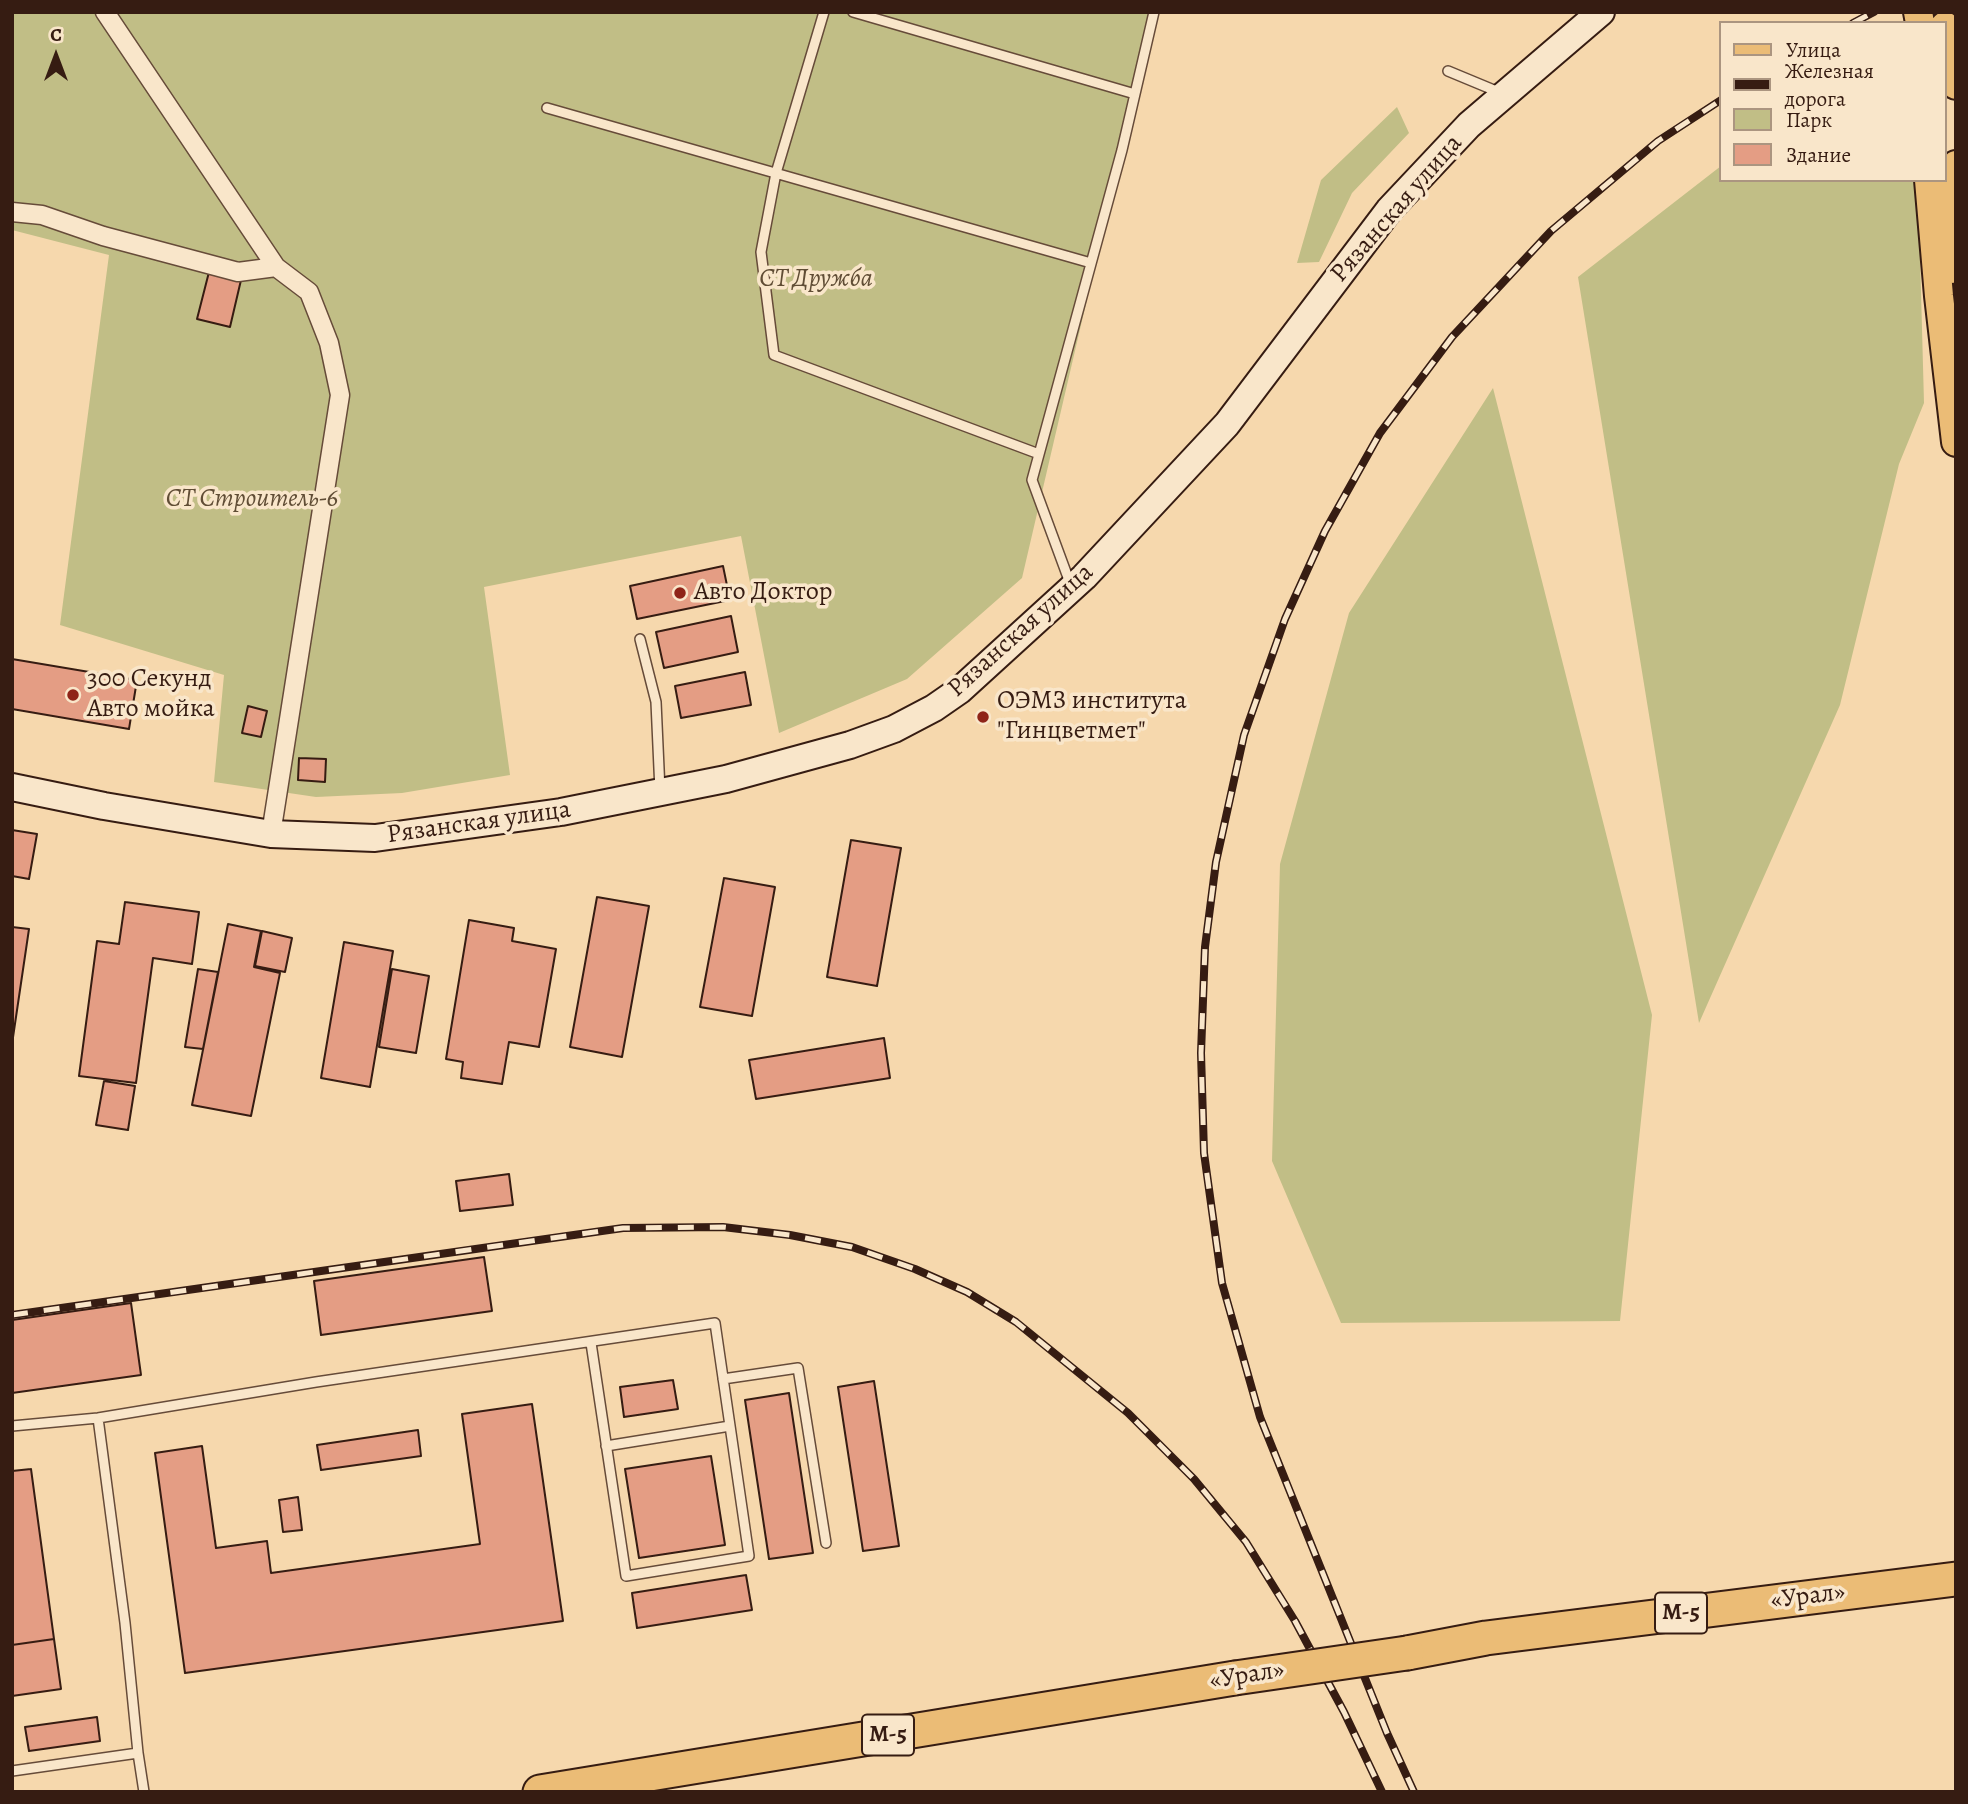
<!DOCTYPE html>
<meta charset="utf-8">
<style>
body{margin:0}
#map{position:relative;width:1968px;height:1804px;overflow:hidden;background:#f6d8ad;font-family:Alegreya,serif}
canvas{display:block}
.frame{position:absolute;inset:0;border:14px solid #361c12;pointer-events:none}
.legend{position:absolute;left:1719px;top:21px;width:228px;height:161px;box-sizing:border-box;background:#f9e6ca;border:2px solid #ab9580;margin:0;padding:9px 12px;list-style:none;font-size:21px;color:#361c12}
.legend li{display:flex;align-items:center;gap:14px;height:35px}
.legend b{width:35px;border:2px solid #ab9580}
.north{position:absolute;left:21px;top:21px;width:70px;height:70px;-webkit-text-stroke:5px #f9e6ca;paint-order:stroke;rotate:0deg;font-size:19px;font-weight:700;line-height:28px;text-align:center;color:#361c12}
.north::after{content:'';display:block;margin:auto;width:24px;height:32px;background:#361c12;clip-path:polygon(50% 0,100% 100%,50% 72%,0 100%)}
</style>
<div id="map">
<canvas width="1968" height="1804"></canvas>
<div class="frame"></div>
<ul class="legend">
<li><b style="height:9px;background:#ebbc76"></b>Улица</li>
<li><b style="height:9px;background:#361c12"></b>Железная дорога</li>
<li><b style="height:19px;background:#c1be86"></b>Парк</li>
<li><b style="height:19px;background:#e49d84"></b>Здание</li>
</ul>
<div class="north">С</div>
</div>
<script>
const g = document.querySelector('canvas').getContext('2d');
g.lineJoin = 'round';
function fill(path, color) { g.fillStyle = color; g.fill(path, 'evenodd'); }
const shape = rows => new Path2D(rows.map(r => 'M' + r).join(''));
function strokePath(path, color, width, dash) { g.strokeStyle = color; g.lineWidth = width; g.lineCap = dash ? 'butt' : 'round'; g.setLineDash(dash || []); g.stroke(path); }
function label(font, color, halo, rows, align = 'center') {
  g.font = font + ' Alegreya,serif'; g.lineWidth = 7; g.setLineDash([]); g.textBaseline = 'middle'; g.strokeStyle = halo; g.fillStyle = color; for (const [text, x, y, turn = 0] of rows) {
    g.save(); g.translate(x, y); g.rotate((+turn || 0) * Math.PI / 180); g.textAlign = isNaN(turn) ? turn : align; if (halo) g.strokeText(text, 0, 0); g.fillText(text, 0, 0); g.restore();
  }
}
const green = shape([
 [12,12,1154,12,1022,578,907,679,779,733,741,536,484,587,510,775,402,793,316,797,214,782,224,675,60,625,109,255,12,230],
 [1397,107,1409,133,1352,193,1319,262,1297,263,1321,180],
 [1721,166,1721,180,1918,180,1924,403,1899,464,1840,705,1699,1023,1578,277],
 [1493,388,1652,1015,1620,1321,1341,1323,1272,1161,1280,864,1349,613]
]);
const building = shape([
 [209,272,241,280,230,327,197,319,209,272],
 [723,566,730,600,637,619,630,586,723,566],
 [731,616,738,652,664,668,656,632,731,616],
 [12,659,137,680,129,729,12,709,12,659],
 [745,672,751,705,681,718,675,686,745,672],
 [248,706,267,711,261,737,242,733,248,706],
 [299,758,326,759,325,782,298,780,299,758],
 [12,830,37,834,29,879,12,876,12,830],
 [851,840,901,848,877,986,827,977,851,840],
 [724,878,775,887,752,1016,700,1007,724,878],
 [597,897,649,906,622,1057,570,1047,597,897],
 [125,902,199,912,192,964,153,958,136,1083,79,1076,97,941,119,944,125,902],
 [469,920,514,928,512,941,556,949,539,1047,509,1042,502,1084,461,1078,463,1062,446,1059,469,920],
 [228,924,261,931,254,967,280,973,251,1116,192,1105,228,924],
 [12,927,29,929,12,1044,12,927],
 [262,931,292,938,285,972,255,966,262,931],
 [344,942,393,951,370,1087,321,1078,344,942],
 [198,969,218,972,203,1049,185,1047,198,969],
 [392,969,429,976,416,1053,379,1047,392,969],
 [884,1038,890,1078,756,1099,749,1060,884,1038],
 [104,1081,135,1086,128,1130,96,1125,104,1081],
 [509,1174,513,1205,460,1211,456,1181,509,1174],
 [484,1257,492,1311,321,1335,314,1281,484,1257],
 [131,1303,141,1375,12,1393,12,1320,131,1303],
 [673,1380,678,1409,624,1417,620,1387,673,1380],
 [874,1381,899,1546,863,1551,838,1387,874,1381],
 [789,1393,813,1553,769,1559,745,1400,789,1393],
 [532,1404,563,1621,185,1673,155,1453,202,1446,216,1548,267,1541,271,1573,480,1544,462,1414,532,1404],
 [418,1430,421,1456,321,1470,317,1445,418,1430],
 [711,1456,725,1545,639,1558,625,1469,711,1456],
 [31,1469,54,1639,12,1645,12,1471,31,1469],
 [298,1497,302,1530,283,1532,279,1500,298,1497],
 [746,1575,752,1610,637,1628,632,1593,746,1575],
 [54,1639,61,1689,12,1696,12,1645,54,1639],
 [97,1717,100,1741,29,1751,25,1727,97,1717]
]);
const lane = shape([
 [824,12,776,173,761,252,774,355,1039,454],
 [853,12,1135,94],
 [1448,71,1501,93],
 [547,108,1091,263],
 [1070,583,1032,480,1122,150,1154,12],
 [640,639,656,702,660,791],
 [723,1379,798,1368,826,1543],
 [98,1418,125,1623,138,1753],
 [12,1426,98,1418,316,1382,715,1323,749,1556,626,1576,591,1343],
 [606,1446,730,1426],
 [12,1771,138,1753,144,1792]
]);
const street = shape([
 [105,12,276,267,309,292,329,343,340,395,271,834],
 [12,212,42,215,103,236,238,272,276,267]
]);
const secondary = shape([
 [12,787,104,806,271,834,375,838,561,812,726,779,850,745,894,729,934,708,960,690,1084,577,1227,424,1389,210,1469,125,1601,12]
]);
const primary = shape([
 [1918,12,1920,23],
 [1945,26,1956,85],
 [1929,180,1939,296,1956,442],
 [1951,269,1956,165]
]);
const highway = shape([
 [1407,1653,1486,1638,1956,1579],
 [540,1792,1235,1678]
]);
const rail = shape([
 [1853,23,1874,12],
 [12,1315,623,1228,723,1227,790,1235,852,1247,915,1269,967,1292,1016,1322,1128,1413,1194,1479,1246,1542,1295,1621,1344,1712,1382,1792],
 [1414,1792,1387,1733,1260,1417,1222,1283,1204,1153,1201,1053,1205,947,1216,862,1244,735,1285,619,1325,531,1380,433,1452,337,1551,231,1658,141,1721,100]
]);
const highwayBridge = shape([
 [1235,1678,1407,1653]
]);
const markers = [
 [680,593,7,"#8f2418"],
 [73,695,7,"#8f2418"],
 [983,717,7,"#8f2418"]
];
const shields = [
 [1681,1613,52],
 [888,1735,52]
];
const shieldNames = [
 ["М-5",1681,1613],
 ["М-5",888,1735]
];
const streetNames = [
 ["Рязанская улица",1397,209,-49],
 ["Рязанская улица",1021,631,-42],
 ["Рязанская улица",479,823,-8],
 ["«Урал»",1808,1597,-7],
 ["«Урал»",1247,1676,-9]
];
const parkNames = [
 ["СТ Дружба",816,280],
 ["СТ Строитель-6",252,500]
];
const poiNames = [
 ["Авто Доктор",694,593],
 ["300 Секунд",87,680],
 ["Авто мойка",87,710],
 ["ОЭМЗ института",997,702],
 ["\"Гинцветмет\"",997,732]
];
fill(green, '#c1be86');
fill(building, '#e49d84');
strokePath(building, '#361c12', 2);
strokePath(lane, '#664b39', 12);
strokePath(street, '#664b39', 21);
strokePath(secondary, '#361c12', 30);
strokePath(primary, '#361c12', 32);
strokePath(highway, '#361c12', 37);
strokePath(lane, '#f9e6ca', 9);
strokePath(street, '#f9e6ca', 18);
strokePath(secondary, '#f9e6ca', 26);
strokePath(primary, '#ebbc76', 28);
strokePath(highway, '#ebbc76', 33);
strokePath(rail, '#361c12', 8);
strokePath(rail, '#f9e6ca', 5, [16]);
strokePath(highwayBridge, '#361c12', 37, []);
strokePath(highwayBridge, '#ebbc76', 33);
for (const [x, y, r, color] of markers) { const dot = new Path2D(); dot.arc(x, y, r, 0, 2 * Math.PI); g.fillStyle = color; g.fill(dot); strokePath(dot, '#f9e6ca', 2.5); }
for (const [x, y, w] of shields) { const box = new Path2D(); box.roundRect(x - w / 2, y - 20.5, w, 41, 5); g.fillStyle = '#f9e6ca'; g.fill(box); strokePath(box, '#361c12', 2); }
label('bold 24px', '#361c12', null, shieldNames);
label('26px', '#361c12', '#f9e6ca', streetNames);
label('italic 26px', '#604d35', '#f9e6ca', parkNames);
label('26px', '#361c12', '#f9e6ca', poiNames, 'left');
</script>
